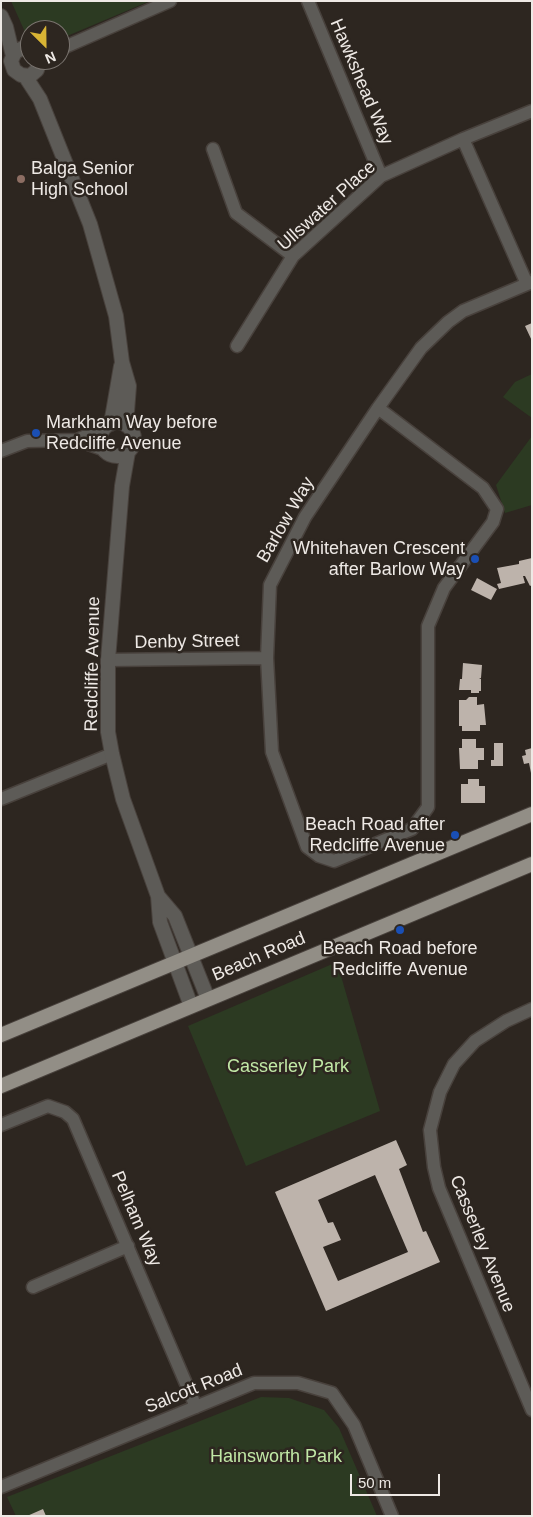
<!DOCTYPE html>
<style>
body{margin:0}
#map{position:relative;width:533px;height:1517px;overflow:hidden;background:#2d2620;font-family:Helvetica,sans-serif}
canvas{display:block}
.frame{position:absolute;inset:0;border:2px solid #eee9e5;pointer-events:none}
.north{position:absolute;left:20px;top:20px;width:50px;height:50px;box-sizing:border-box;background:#2d2620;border:1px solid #7a746f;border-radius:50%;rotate:157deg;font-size:14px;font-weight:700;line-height:20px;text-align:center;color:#eee9e5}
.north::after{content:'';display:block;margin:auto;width:18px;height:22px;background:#d8b434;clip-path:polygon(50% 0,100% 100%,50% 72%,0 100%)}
.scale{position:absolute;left:350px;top:1474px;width:90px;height:22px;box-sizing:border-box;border:2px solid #eee9e5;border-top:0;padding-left:6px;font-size:15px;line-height:18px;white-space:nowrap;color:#eee9e5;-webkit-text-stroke:4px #2d2620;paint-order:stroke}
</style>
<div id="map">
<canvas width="533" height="1517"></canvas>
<div class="frame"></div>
<div class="north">N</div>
<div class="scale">50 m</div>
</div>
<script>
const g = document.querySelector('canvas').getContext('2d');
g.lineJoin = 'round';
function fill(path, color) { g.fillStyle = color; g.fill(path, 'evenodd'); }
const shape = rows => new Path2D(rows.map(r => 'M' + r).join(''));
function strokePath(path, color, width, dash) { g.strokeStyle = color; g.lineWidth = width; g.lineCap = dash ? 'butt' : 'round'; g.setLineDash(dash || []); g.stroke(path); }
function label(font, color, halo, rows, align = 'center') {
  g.font = font + ' Helvetica,sans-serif'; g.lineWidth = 5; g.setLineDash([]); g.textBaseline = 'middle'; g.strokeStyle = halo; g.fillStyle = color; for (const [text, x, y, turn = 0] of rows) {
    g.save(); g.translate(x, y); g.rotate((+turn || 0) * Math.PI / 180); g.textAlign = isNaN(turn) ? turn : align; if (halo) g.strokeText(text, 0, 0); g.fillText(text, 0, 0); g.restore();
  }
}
const green = shape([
 [11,1,150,1,60,39,60,30,30,30,30,43],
 [532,374,532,418,503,397,515,382],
 [532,436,532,505,505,513,496,485],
 [337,962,380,1111,246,1166,188,1026],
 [261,1397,289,1398,324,1410,339,1428,377,1516,16,1516,7,1497]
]);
const building = shape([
 [532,323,532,341,525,326],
 [532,558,532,585,530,586,525,576,523,576,525,583,499,589,497,584,501,583,497,568,519,564,519,561],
 [477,578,497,589,491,600,471,590],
 [463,663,482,665,481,678,479,678,481,679,481,691,479,691,479,693,471,693,471,690,459,690,460,679,462,679],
 [469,697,477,697,477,705,484,704,486,725,480,725,480,731,462,731,462,726,459,726,459,700,466,700],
 [462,739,476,739,476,748,484,748,484,760,478,760,478,769,460,769,459,748,462,748],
 [494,743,503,743,503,766,491,766,491,760,494,760],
 [532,748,532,772,531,773,529,763,524,764,522,756,526,755,525,750],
 [468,779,479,779,479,786,485,786,485,803,461,803,461,784,468,784],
 [396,1140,407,1165,399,1169,423,1232,426,1231,440,1262,326,1311,275,1192],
 [375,1175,408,1252,338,1281,323,1247,341,1240,333,1222,328,1223,318,1200],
 [43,1509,46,1516,27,1516]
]);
const minor = shape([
 [308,1,381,176],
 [60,50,65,47,170,1],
 [463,139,527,284],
 [213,149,236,213,293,256],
 [237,346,293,256,381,176,463,139,532,111],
 [378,408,483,488,497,509,493,522,444,588,428,626,428,807,412,829,334,861,319,856,307,847,272,752,267,658,270,585,305,517,378,408,421,348,448,322,463,311,532,282],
 [77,440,106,427],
 [1,451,27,441,77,440,105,450],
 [108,660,267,658],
 [1,799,112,754],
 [532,1009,506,1021,475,1041,454,1064,440,1092,430,1130,434,1167,439,1188,532,1410],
 [1,1125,48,1106,65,1112,73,1119,196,1407],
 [33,1287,128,1246],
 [1,1487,254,1383,298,1383,332,1393,354,1425,392,1516]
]);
const tertiary = shape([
 [1,16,6,27,13,56],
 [30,49,23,48,15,52,11,61,14,70,21,75,30,76,37,70,39,60],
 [25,76,40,99,90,224,116,316,122,362,129,386,126,425],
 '100 439a17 17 0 1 1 34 0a17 17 0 1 1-34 0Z',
 [111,424,121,366],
 [128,452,122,486,108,660,108,732,112,754,123,799,158,896,160,922,191,1006],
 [158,896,175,916,208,999]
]);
const primary = shape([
 [1,1035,532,814],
 [1,1086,532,864]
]);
const markers = [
 [21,179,5,"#8d6e63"],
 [36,433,5,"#1a4fb4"],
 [475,559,5,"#1a4fb4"],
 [455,835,5,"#1a4fb4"],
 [400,930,5,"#1a4fb4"]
];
const streetNames = [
 ["Hawkshead Way",361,82,67],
 ["Ullswater Place",327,206,-42],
 ["Barlow Way",286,520,-60],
 ["Denby Street",187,642,-1],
 ["Redcliffe Avenue",93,664,-89],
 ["Beach Road",259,957,-23],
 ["Pelham Way",136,1219,67],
 ["Casserley Avenue",482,1244,68],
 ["Salcott Road",194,1389,-22]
];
const poiNames = [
 ["Balga Senior",31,169],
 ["High School",31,190],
 ["Markham Way before",46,423],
 ["Redcliffe Avenue",46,444],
 ["Whitehaven Crescent",465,549,"right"],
 ["after Barlow Way",465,570,"right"],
 ["Beach Road after",445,825,"right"],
 ["Redcliffe Avenue",445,846,"right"],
 ["Beach Road before",400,949,"center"],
 ["Redcliffe Avenue",400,970,"center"]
];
const parkNames = [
 ["Casserley Park",288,1067],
 ["Hainsworth Park",276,1457]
];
fill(green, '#2c3a22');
fill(building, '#bdb3ab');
strokePath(minor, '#48413c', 15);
strokePath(tertiary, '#48413c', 16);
strokePath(primary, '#48413c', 16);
strokePath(minor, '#5d5b57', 12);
strokePath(tertiary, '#5d5b57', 14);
strokePath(primary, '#928e86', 14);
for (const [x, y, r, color] of markers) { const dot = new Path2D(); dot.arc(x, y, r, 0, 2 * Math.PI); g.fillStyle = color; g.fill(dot); strokePath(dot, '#2d2620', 2); }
label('18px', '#eee9e5', '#2d2620', streetNames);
label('18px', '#eee9e5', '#2d2620', poiNames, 'left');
label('18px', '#c1e8a6', '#2d2620', parkNames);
</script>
